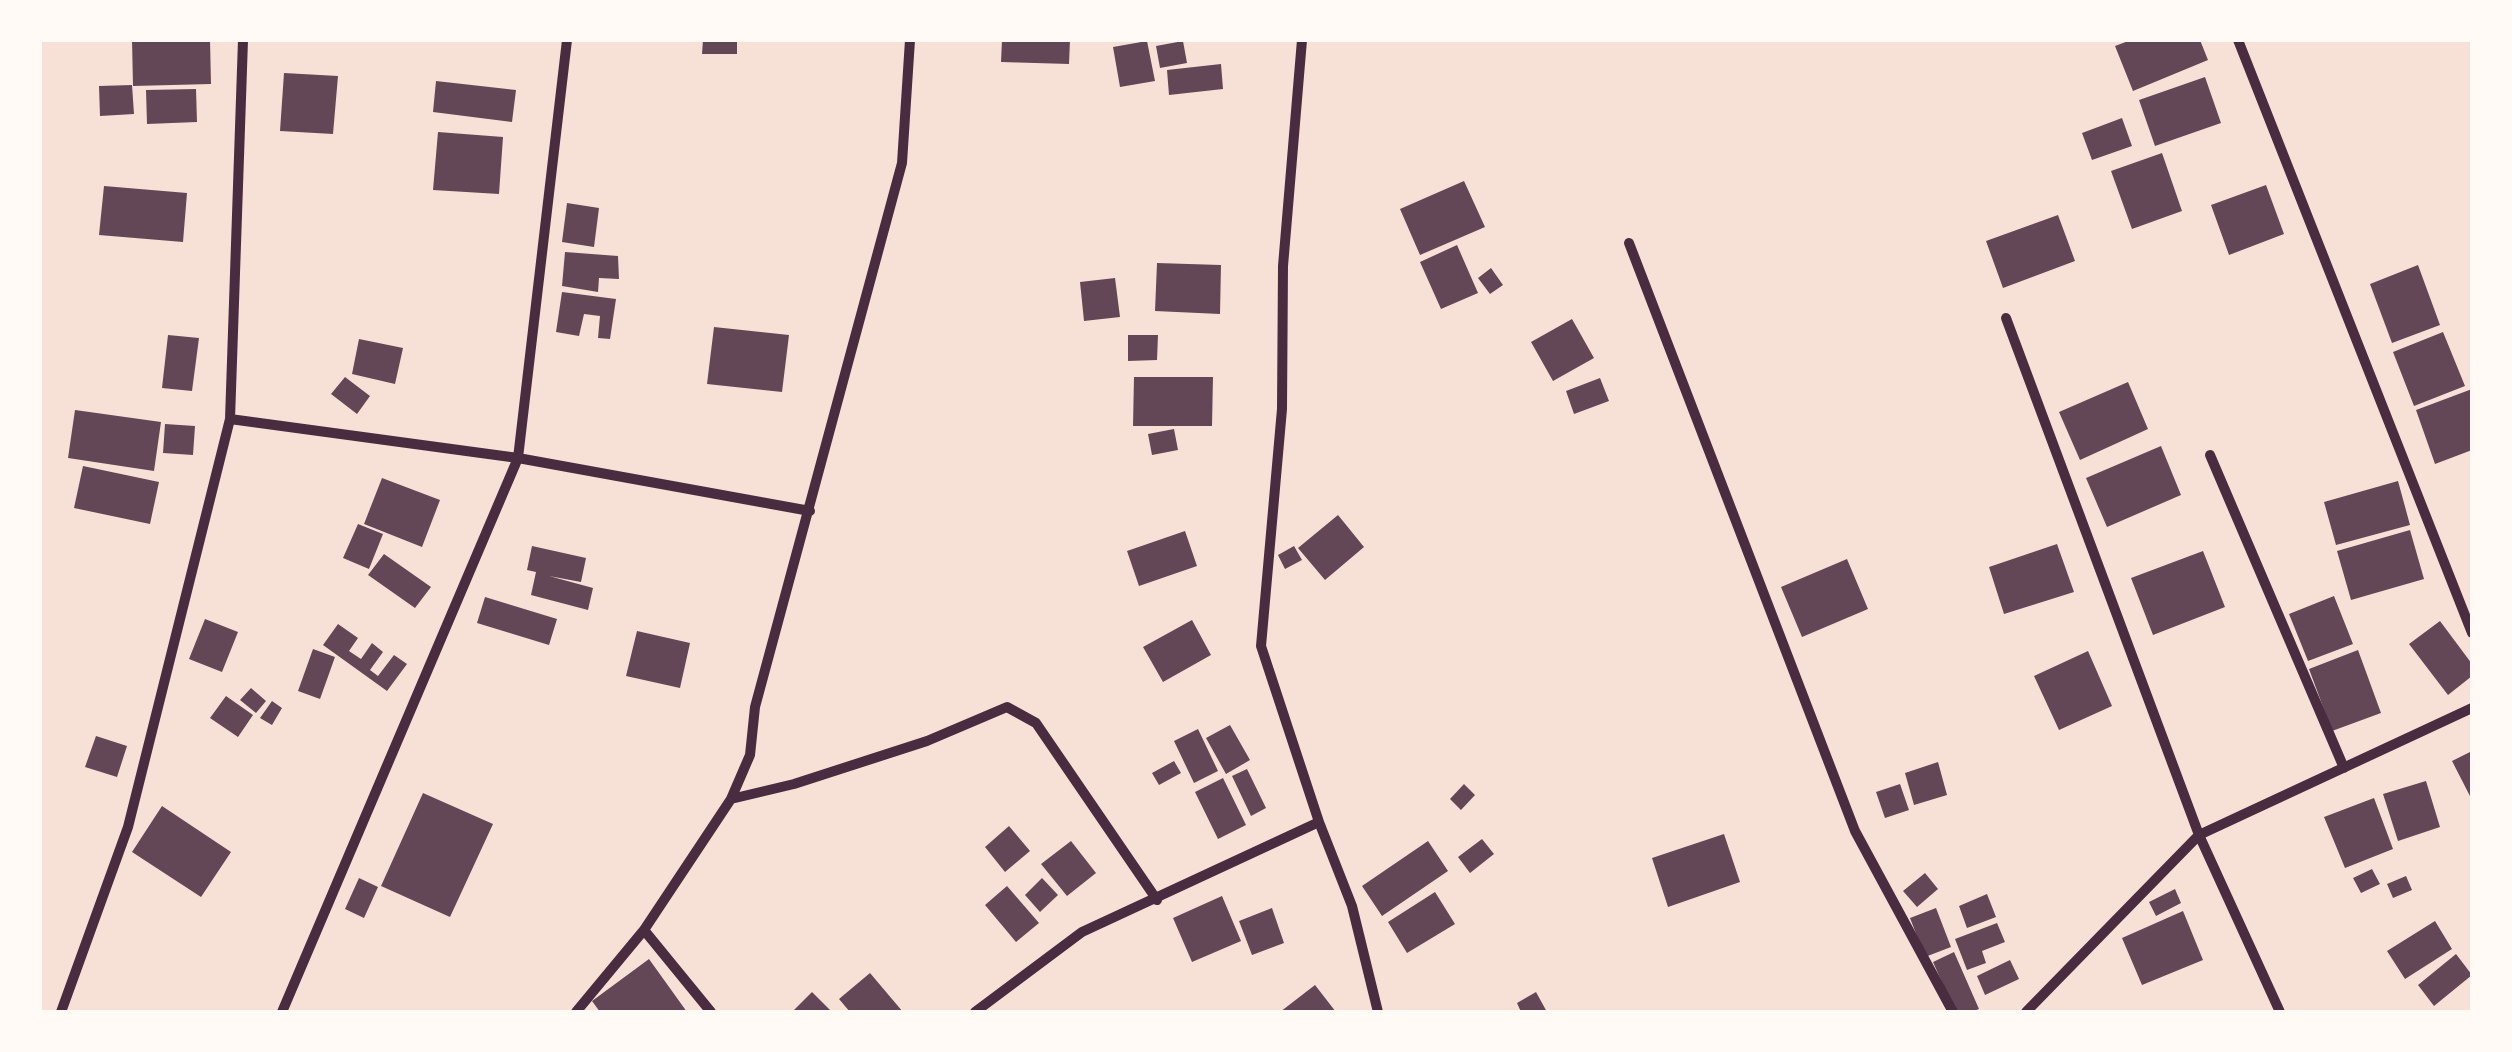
<!DOCTYPE html>
<style>
body{margin:0}
#map{position:relative;width:2512px;height:1052px;overflow:hidden;background:#f7e1d7;font-family:"Open Sans",sans-serif}
canvas{display:block}
.frame{position:absolute;inset:0;border:42px solid #fffaf5;pointer-events:none}
</style>
<div id="map">
<canvas width="2512" height="1052"></canvas>
<div class="frame"></div>
</div>
<script>
const g = document.querySelector('canvas').getContext('2d');
g.lineJoin = 'round';
function fill(path, color) { g.fillStyle = color; g.fill(path, 'evenodd'); }
const shape = rows => new Path2D(rows.map(r => 'M' + r).join(''));
function strokePath(path, color, width, dash) { g.strokeStyle = color; g.lineWidth = width; g.lineCap = dash ? 'butt' : 'round'; g.setLineDash(dash || []); g.stroke(path); }
const building = shape([
 [132,40,210,40,211,84,133,86],
 [703,40,737,40,737,54,702,54],
 [1002,40,1070,40,1069,64,1001,62],
 [2131,40,2200,40,2208,60,2133,91,2115,46],
 [1147,41,1155,81,1120,87,1113,47],
 [1183,41,1187,63,1160,68,1156,46],
 [1221,64,1223,89,1169,95,1167,70],
 [284,73,338,76,333,134,280,131],
 [2205,77,2221,123,2155,146,2139,100],
 [436,81,516,90,512,122,433,112],
 [132,85,134,114,100,116,99,86],
 [196,89,197,122,147,124,146,90],
 [2122,118,2132,146,2092,160,2082,133],
 [438,132,503,137,499,194,433,190],
 [2162,153,2182,211,2132,229,2111,171],
 [1464,181,1485,227,1420,255,1400,209],
 [2266,185,2284,234,2229,255,2211,205],
 [104,186,187,193,183,242,99,235],
 [567,203,599,208,594,247,562,242],
 [2058,215,2075,261,2003,288,1986,241],
 [1457,245,1478,293,1441,309,1420,262],
 [565,252,618,256,619,279,599,278,598,292,562,286],
 [1157,263,1221,265,1220,314,1155,311],
 [2418,265,2440,325,2392,343,2370,284],
 [1491,268,1503,285,1490,294,1478,278],
 [1115,278,1120,317,1084,321,1080,282],
 [562,292,616,299,610,339,598,338,600,316,584,314,579,336,556,332],
 [1572,319,1594,358,1553,381,1531,342],
 [714,327,789,335,782,392,707,384],
 [2443,332,2465,386,2414,406,2393,352],
 [168,335,199,338,192,391,162,388],
 [1128,335,1158,335,1157,360,1128,361],
 [359,339,403,348,395,384,352,374],
 [345,377,370,396,357,414,331,394],
 [1134,377,1213,377,1212,426,1133,426],
 [1600,378,1609,401,1574,414,1566,391],
 [2128,382,2148,429,2080,460,2059,412],
 [2472,389,2472,450,2435,464,2416,410],
 [75,410,161,422,154,471,68,458],
 [165,424,195,426,193,455,163,453],
 [1174,429,1178,450,1152,455,1148,434],
 [2161,446,2181,495,2107,527,2086,478],
 [83,466,159,482,150,524,74,508],
 [382,478,440,500,422,547,364,524],
 [2398,481,2410,525,2336,545,2324,502],
 [1338,515,1364,547,1325,580,1298,548],
 [358,524,383,534,369,569,343,558],
 [2410,530,2424,579,2351,600,2337,551],
 [1185,531,1197,566,1139,586,1127,551],
 [2057,544,2074,592,2004,614,1989,567],
 [532,546,586,558,581,582,549,576,593,588,588,610,531,595,536,572,527,570],
 [1294,546,1302,560,1285,569,1278,555],
 [2203,551,2225,607,2153,635,2131,578],
 [384,554,431,587,415,608,368,575],
 [1847,559,1868,609,1802,637,1781,587],
 [2334,596,2353,644,2308,661,2289,614],
 [485,597,557,619,549,645,477,623],
 [205,619,238,632,222,672,189,659],
 [1192,620,1211,655,1163,682,1143,647],
 [2440,621,2472,664,2472,676,2448,695,2409,644],
 [338,624,358,638,349,651,361,659,372,643,383,652,370,670,378,676,394,655,407,664,387,691,323,645],
 [637,631,690,643,680,688,626,676],
 [313,649,335,657,320,699,298,691],
 [2358,650,2381,713,2332,731,2309,669],
 [2088,651,2112,706,2059,730,2034,676],
 [251,688,266,701,256,713,240,700],
 [226,696,253,715,238,737,210,718],
 [272,701,282,708,272,725,260,718],
 [1230,725,1250,760,1226,774,1206,738],
 [1198,729,1218,771,1194,783,1174,741],
 [96,736,127,746,117,777,85,767],
 [2472,751,2472,800,2452,761],
 [1174,761,1181,773,1159,785,1152,773],
 [1938,762,1947,795,1914,805,1905,773],
 [1247,769,1266,808,1251,816,1232,776],
 [1223,778,1246,825,1218,839,1195,792],
 [2426,781,2440,827,2398,841,2383,794],
 [1464,784,1475,795,1461,810,1450,799],
 [1900,784,1909,810,1885,818,1876,792],
 [423,793,493,824,450,917,381,886],
 [2374,798,2393,849,2345,868,2324,817],
 [162,806,231,852,201,897,132,852],
 [1009,826,1030,851,1005,872,985,847],
 [1724,834,1740,882,1668,907,1652,858],
 [1482,839,1494,854,1470,873,1458,857],
 [1071,841,1096,873,1067,896,1041,864],
 [1428,841,1448,871,1382,916,1362,886],
 [2372,869,2380,884,2361,893,2353,878],
 [1925,873,1938,889,1917,907,1903,891],
 [2406,876,2412,890,2393,898,2387,884],
 [359,878,378,887,364,918,345,909],
 [1042,878,1058,895,1040,912,1025,895],
 [1007,886,1039,923,1016,942,985,905],
 [2175,889,2181,903,2156,916,2149,902],
 [1435,892,1455,924,1407,953,1388,922],
 [1987,894,1996,917,1967,928,1959,906],
 [1222,896,1241,941,1192,962,1173,918],
 [1272,908,1284,943,1252,955,1239,921],
 [1936,908,1951,947,1925,957,1910,918],
 [2183,911,2203,960,2142,985,2122,938],
 [2435,921,2452,949,2405,979,2387,951],
 [1997,923,2005,942,1982,951,1986,963,1967,970,1955,939],
 [1954,952,1979,1009,1971,1012,1955,1012,1933,962],
 [2456,954,2472,975,2434,1006,2418,985],
 [649,959,687,1012,600,1012,592,1001],
 [2010,960,2019,979,1985,995,1977,976],
 [870,973,903,1012,850,1012,839,999],
 [1315,985,1336,1012,1280,1012],
 [812,992,832,1012,792,1012],
 [1536,992,1547,1012,1521,1012,1517,1003]
]);
const minor = shape([
 [1302,40,1283,266,1282,409,1261,646,1319,822,1352,906,1378,1012],
 [2238,40,2472,633],
 [1629,243,1855,831,1953,1012],
 [2006,318,2199,835,2280,1012],
 [230,419,518,458,810,511],
 [2210,455,2344,768],
 [731,799,794,784,927,741,1007,707,1036,723,1157,900],
 [644,930,711,1012],
 [61,1012,128,827,230,419,243,40],
 [282,1012,518,458,567,40],
 [576,1012,644,930,731,799,750,755,755,707,902,163,910,40],
 [975,1012,1082,932,1319,822],
 [2026,1012,2199,835,2472,708]
]);
fill(building, '#644757');
strokePath(minor, '#4a2c40', 10);
</script>
